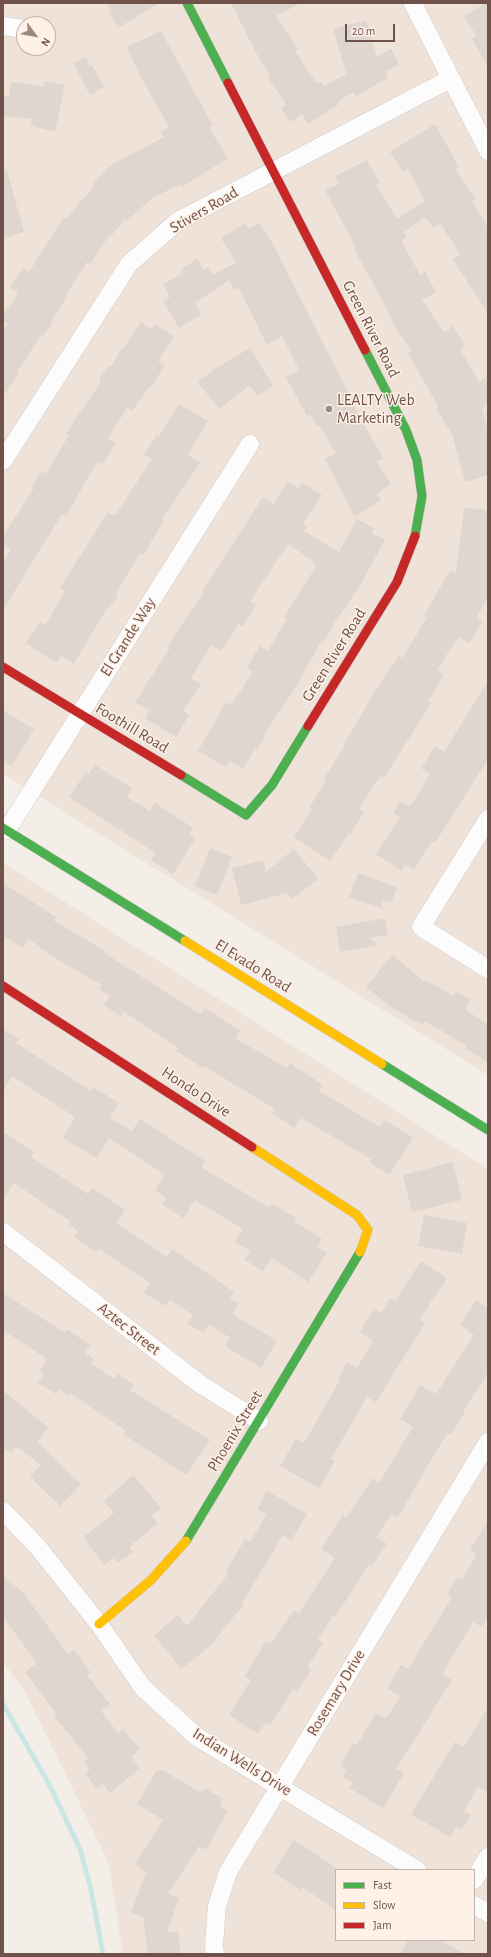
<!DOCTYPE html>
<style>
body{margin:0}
#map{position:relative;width:491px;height:1957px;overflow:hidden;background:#f4eee8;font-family:"Alegreya Sans",sans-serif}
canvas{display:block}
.frame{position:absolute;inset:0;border:4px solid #70524a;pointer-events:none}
.legend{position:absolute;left:335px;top:1869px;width:140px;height:72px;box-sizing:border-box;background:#fef1e7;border:1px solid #c5b1a8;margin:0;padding:5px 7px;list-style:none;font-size:12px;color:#70524a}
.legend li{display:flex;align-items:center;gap:8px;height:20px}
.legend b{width:20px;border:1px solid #c5b1a8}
.north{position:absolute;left:16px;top:16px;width:40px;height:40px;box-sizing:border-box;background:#fef1e7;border:1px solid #c5b1a8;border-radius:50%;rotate:122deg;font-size:11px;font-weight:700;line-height:16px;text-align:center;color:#70524a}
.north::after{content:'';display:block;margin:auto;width:14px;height:18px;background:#9e8981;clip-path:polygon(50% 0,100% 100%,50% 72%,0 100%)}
.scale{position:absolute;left:345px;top:24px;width:50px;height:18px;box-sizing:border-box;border:2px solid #70524a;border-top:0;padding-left:5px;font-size:12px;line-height:14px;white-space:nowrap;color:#70524a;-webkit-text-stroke:3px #fef1e7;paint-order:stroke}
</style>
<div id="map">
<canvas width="491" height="1957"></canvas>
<div class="frame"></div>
<ul class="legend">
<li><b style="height:5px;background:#4caf50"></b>Fast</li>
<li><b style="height:5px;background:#ffc107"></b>Slow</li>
<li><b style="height:5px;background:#c62828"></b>Jam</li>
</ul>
<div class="north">N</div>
<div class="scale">20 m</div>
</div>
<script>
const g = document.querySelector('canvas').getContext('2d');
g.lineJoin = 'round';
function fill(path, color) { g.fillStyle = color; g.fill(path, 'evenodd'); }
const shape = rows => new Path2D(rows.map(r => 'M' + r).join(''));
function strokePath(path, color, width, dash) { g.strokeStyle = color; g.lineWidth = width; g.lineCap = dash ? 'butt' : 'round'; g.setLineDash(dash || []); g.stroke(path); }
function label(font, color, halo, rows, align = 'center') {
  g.font = font + ' "Alegreya Sans",sans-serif'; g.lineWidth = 3; g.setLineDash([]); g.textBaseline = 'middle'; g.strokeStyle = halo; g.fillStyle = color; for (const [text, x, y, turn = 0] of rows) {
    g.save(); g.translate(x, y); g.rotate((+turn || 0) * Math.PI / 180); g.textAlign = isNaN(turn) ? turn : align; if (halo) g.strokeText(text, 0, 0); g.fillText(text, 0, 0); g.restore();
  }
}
const residential = shape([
 [3,3,488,3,488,1075,3,774],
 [24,24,48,24,48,48,24,48],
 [3,863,488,1169,488,1954,123,1954,108,1861,23,1688,3,1662],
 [336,1870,474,1870,474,1940,336,1940]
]);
const stream = shape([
 [3,1704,49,1784,80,1849,90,1885,103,1954]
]);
const building = shape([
 [107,3,159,3,118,28,109,11,111,10],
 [231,3,301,3,276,16,298,49,295,51,317,84,321,82,324,86,346,74,333,29,366,20,377,57,391,49,399,64,385,72,388,78,356,96,354,92,338,101,339,104,308,124,302,114,290,122,281,108,286,104,267,77,270,75,255,51],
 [485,3,488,3,488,67,472,39,477,36,464,17],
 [161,31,213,126,209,128,228,158,182,187,180,184,151,199,127,221,125,219,111,236,110,234,90,264,87,262,65,296,67,297,51,321,53,322,43,336,41,335,17,372,19,373,3,396,3,332,8,324,3,320,3,316,18,293,10,288,23,268,29,272,64,217,66,219,94,186,92,184,113,164,164,137,161,132,169,127,138,72,127,47],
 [85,57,90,66,92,65,104,87,90,95,73,63],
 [45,81,65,85,55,132,31,126,32,119,3,116,3,96,9,97,11,82,44,86],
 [435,124,459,167,455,169,476,199,472,202,488,226,488,314,453,259,460,254,440,223,433,228,425,217,404,232,407,237,401,240,420,275,425,272,436,292,422,300,444,332,453,326,465,346,460,349,479,382,488,376,488,403,482,408,488,429,488,475,465,482,452,434,437,410,439,408,408,353,412,351,393,325,394,324,380,296,353,247,355,246,325,190,339,184,335,176,367,160,379,182,376,184,397,219,425,201,408,169,403,172,390,152],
 [7,171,24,232,3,238,3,172],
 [246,223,249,229,259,223,273,244,342,381,355,402,352,403,383,458,376,461,391,484,377,494,381,500,355,517,325,459,336,453,319,425,317,426,310,414,307,416,286,377,299,370,282,336,267,345,239,288,234,291,229,280,195,303,201,315,179,328,163,301,170,297,163,284,183,273,180,270,197,259,204,270,208,267,213,274,236,263,221,238],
 [141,322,151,329,155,324,174,336,158,361,165,365,151,387,150,386,132,411,127,408,108,438,116,443,102,465,97,462,66,516,62,514,3,610,3,563,11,550,3,545,3,536,34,488,32,487,41,471,46,474,69,435,66,433,101,382,99,380,109,365,111,366,122,348,123,349],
 [250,348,273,386,257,396,250,385,219,409,198,382,216,368],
 [179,404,208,421,188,455,200,463,162,519,164,521,143,555,140,553,116,593,118,595,108,609,107,608,74,664,61,656,56,663,26,643,40,622,45,625,65,592,60,588,108,512,115,516,135,485,152,459,144,454,157,435,159,436],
 [288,482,298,488,302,483,322,495,303,524,307,526,304,531,339,552,357,519,374,528,371,533,385,540,358,589,332,626,333,627,324,641,322,640,299,680,300,681,264,734,266,735,257,750,255,749,243,769,230,761,226,767,198,751,226,702,231,705,253,672,247,667,260,646,268,651,287,619,284,617,317,565,313,562,313,561,288,544,250,601,256,605,242,627,239,624,221,651,211,645,191,678,201,685,183,711,189,715,176,737,145,718,150,711,135,702,170,648,168,647,178,630,204,593,202,592,263,497,273,504],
 [464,508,488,510,488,598,476,618,482,622,469,643,458,637,437,670,444,674,428,701,431,703,384,778,380,776,359,809,364,812,351,834,349,833,330,861,294,837,312,809,309,808,326,781,324,779,345,745,344,744,377,688,399,656,402,658,427,618,424,616,450,570,456,573],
 [488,681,488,759,435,843,432,841,414,869,405,864,402,871,376,854,400,817,393,813,400,801,410,807,430,774,421,768,435,747,444,752],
 [3,710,34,729,12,766,3,761],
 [95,765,132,788,127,797,150,811,155,803,193,828,189,835,195,839,173,874,151,860,156,853,69,797,86,772,89,774],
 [210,848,232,857,217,895,195,886],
 [294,849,318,879,292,899,287,893,241,905,232,868,263,860,266,872],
 [358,873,397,887,391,903,381,900,383,909,349,897],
 [3,883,56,917,54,921,104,950,103,952,200,1014,205,1008,240,1031,235,1038,287,1068,290,1063,323,1085,319,1091,380,1127,385,1120,413,1138,389,1175,369,1162,371,1159,301,1118,294,1128,272,1113,275,1109,204,1066,203,1068,176,1051,178,1048,123,1011,121,1016,104,1005,110,996,99,989,102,985,53,957,29,939,23,948,3,935],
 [385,918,388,935,370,938,378,945,340,952,336,927],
 [392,955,425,982,426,980,453,996,456,991,471,1000,465,1009,488,1025,488,1063,466,1048,467,1046,425,1021,422,1025,391,1007,366,987],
 [3,1029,19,1039,16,1043,91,1091,93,1087,119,1103,110,1118,132,1131,140,1119,205,1161,201,1167,270,1208,272,1204,296,1218,294,1221,322,1239,317,1247,327,1253,308,1282,272,1258,263,1271,245,1260,250,1251,235,1242,243,1229,195,1200,183,1218,162,1204,166,1198,155,1190,165,1175,109,1138,97,1158,63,1138,75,1117,12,1076,3,1092],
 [3,1132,34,1152,31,1157,88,1194,92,1188,125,1210,116,1223,167,1257,172,1249,234,1292,230,1298,239,1304,232,1314,277,1341,261,1368,225,1346,230,1338,209,1324,203,1333,187,1323,193,1315,170,1300,166,1306,144,1293,150,1283,99,1249,96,1252,74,1237,78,1231,69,1224,70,1221,14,1183,3,1200],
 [453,1162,462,1200,412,1212,403,1175],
 [424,1215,467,1223,462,1254,418,1246],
 [421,1261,447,1278,419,1320,425,1323,376,1402,367,1397,331,1459,335,1461,319,1488,280,1466,296,1439,304,1443,340,1380,338,1379,347,1362,357,1368,373,1341,360,1332,374,1308,381,1313,390,1298,395,1301],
 [3,1293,65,1333,67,1329,90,1345,85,1353,94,1359,91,1363,114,1379,118,1374,134,1385,130,1390,210,1440,186,1475,123,1434,126,1431,70,1393,69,1395,59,1389,56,1394,38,1383,44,1374,39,1371,47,1359,3,1330],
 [476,1300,488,1308,488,1373,463,1411,465,1412,451,1435,447,1433,398,1517,392,1514,376,1537,387,1544,372,1566,369,1565,335,1617,333,1616,318,1639,323,1643,307,1667,311,1670,297,1691,293,1689,270,1726,265,1723,258,1734,229,1715,251,1680,245,1676,266,1641,271,1644,294,1610,299,1613,335,1558,321,1549,343,1515,346,1518,373,1478,379,1483,413,1427,400,1419,420,1385,436,1394,474,1335,460,1325],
 [3,1391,48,1427,37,1442,81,1484,60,1506,30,1477,41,1465,16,1446,11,1453,3,1447],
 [133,1475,161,1508,151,1516,158,1523,129,1547,133,1552,118,1563,114,1558,104,1565,83,1537,114,1513,104,1501],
 [267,1491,307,1514,291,1541,283,1535,242,1603,244,1604,210,1646,181,1669,154,1635,178,1615,187,1626,228,1574,225,1573,245,1539,250,1542,267,1514,257,1509],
 [488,1520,488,1617,482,1627,473,1622,442,1674,452,1680,396,1769,404,1773,383,1808,349,1788,353,1782,343,1777,347,1770,340,1766,353,1743,357,1745,376,1713,386,1719,400,1696,387,1688,401,1665,408,1669,452,1597,447,1594,458,1577,462,1579,477,1554,470,1550],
 [3,1575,24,1594,68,1654,74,1650,90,1672,87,1675,110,1704,101,1711,118,1733,123,1729,140,1749,131,1757,140,1768,110,1793,103,1784,97,1789,85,1773,90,1769,84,1762,88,1759,54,1715,56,1713,25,1672,37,1663,3,1617],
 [488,1707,488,1793,478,1787,464,1811,471,1815,462,1830,456,1827,450,1837,411,1814,455,1742,464,1747],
 [157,1770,162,1770,202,1793,205,1788,223,1799,219,1806,228,1811,206,1850,199,1846,168,1894,179,1898,167,1932,178,1931,181,1954,148,1954,143,1917,131,1913,146,1872,135,1864,163,1820,137,1804],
 [294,1840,336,1868,336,1910,302,1887,300,1890,273,1872],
 [408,1940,441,1940,464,1954,400,1954]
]);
const street = shape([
 [413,4,488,151],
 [3,26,24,29],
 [3,461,129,264,178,221,450,79],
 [488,819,421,927,488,969],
 [7,830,250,444],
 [3,1232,200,1384,259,1421],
 [3,1511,37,1546,99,1624,143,1688,197,1737,417,1870],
 [474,1880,488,1857],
 [474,1905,488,1913],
 [215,1954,214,1945,217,1906,228,1872,488,1442]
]);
const fast = shape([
 [187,3,228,83],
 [365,350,406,430,417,460,422,496,415,536],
 [181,775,246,815,272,785,308,726],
 [3,828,185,941],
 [382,1064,488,1130],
 [186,1541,360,1252]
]);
const slow = shape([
 [185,941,382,1064],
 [252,1147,357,1215,368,1230,360,1252],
 [99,1624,151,1580,186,1541]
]);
const jam = shape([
 [228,83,365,350],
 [3,667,181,775],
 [308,726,397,582,415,536],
 [3,986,252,1147]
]);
const markers = [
 [329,409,4,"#9e8981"]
];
const streetNames = [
 ["Stivers Road",204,210,-30],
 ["Green River Road",371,329,63],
 ["El Grande Way",128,637,-58],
 ["Green River Road",334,655,-58],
 ["Foothill Road",132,728,31],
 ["El Evado Road",253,966,32],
 ["Hondo Drive",196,1092,33],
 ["Aztec Street",129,1329,38],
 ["Phoenix Street",235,1431,-59],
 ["Rosemary Drive",336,1693,-59],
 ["Indian Wells Drive",242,1762,32]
];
const poiNames = [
 ["LEALTY Web",337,400],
 ["Marketing",337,418]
];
fill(residential, '#efe2d8');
strokePath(stream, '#cae6e4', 5);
fill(building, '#e0d6d0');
strokePath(street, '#d3cbc6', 19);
strokePath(fast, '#d3c9c4', 10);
strokePath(slow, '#d3c9c4', 10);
strokePath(jam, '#d3c9c4', 10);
strokePath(street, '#fdfcfc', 18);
strokePath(fast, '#4caf50', 9);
strokePath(slow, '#ffc107', 9);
strokePath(jam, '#c62828', 9);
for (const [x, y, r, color] of markers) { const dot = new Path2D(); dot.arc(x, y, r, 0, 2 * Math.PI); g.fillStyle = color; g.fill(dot); strokePath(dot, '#fef1e7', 1.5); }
label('16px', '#70524a', '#fef1e7', streetNames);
label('16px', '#70524a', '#fef1e7', poiNames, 'left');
</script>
